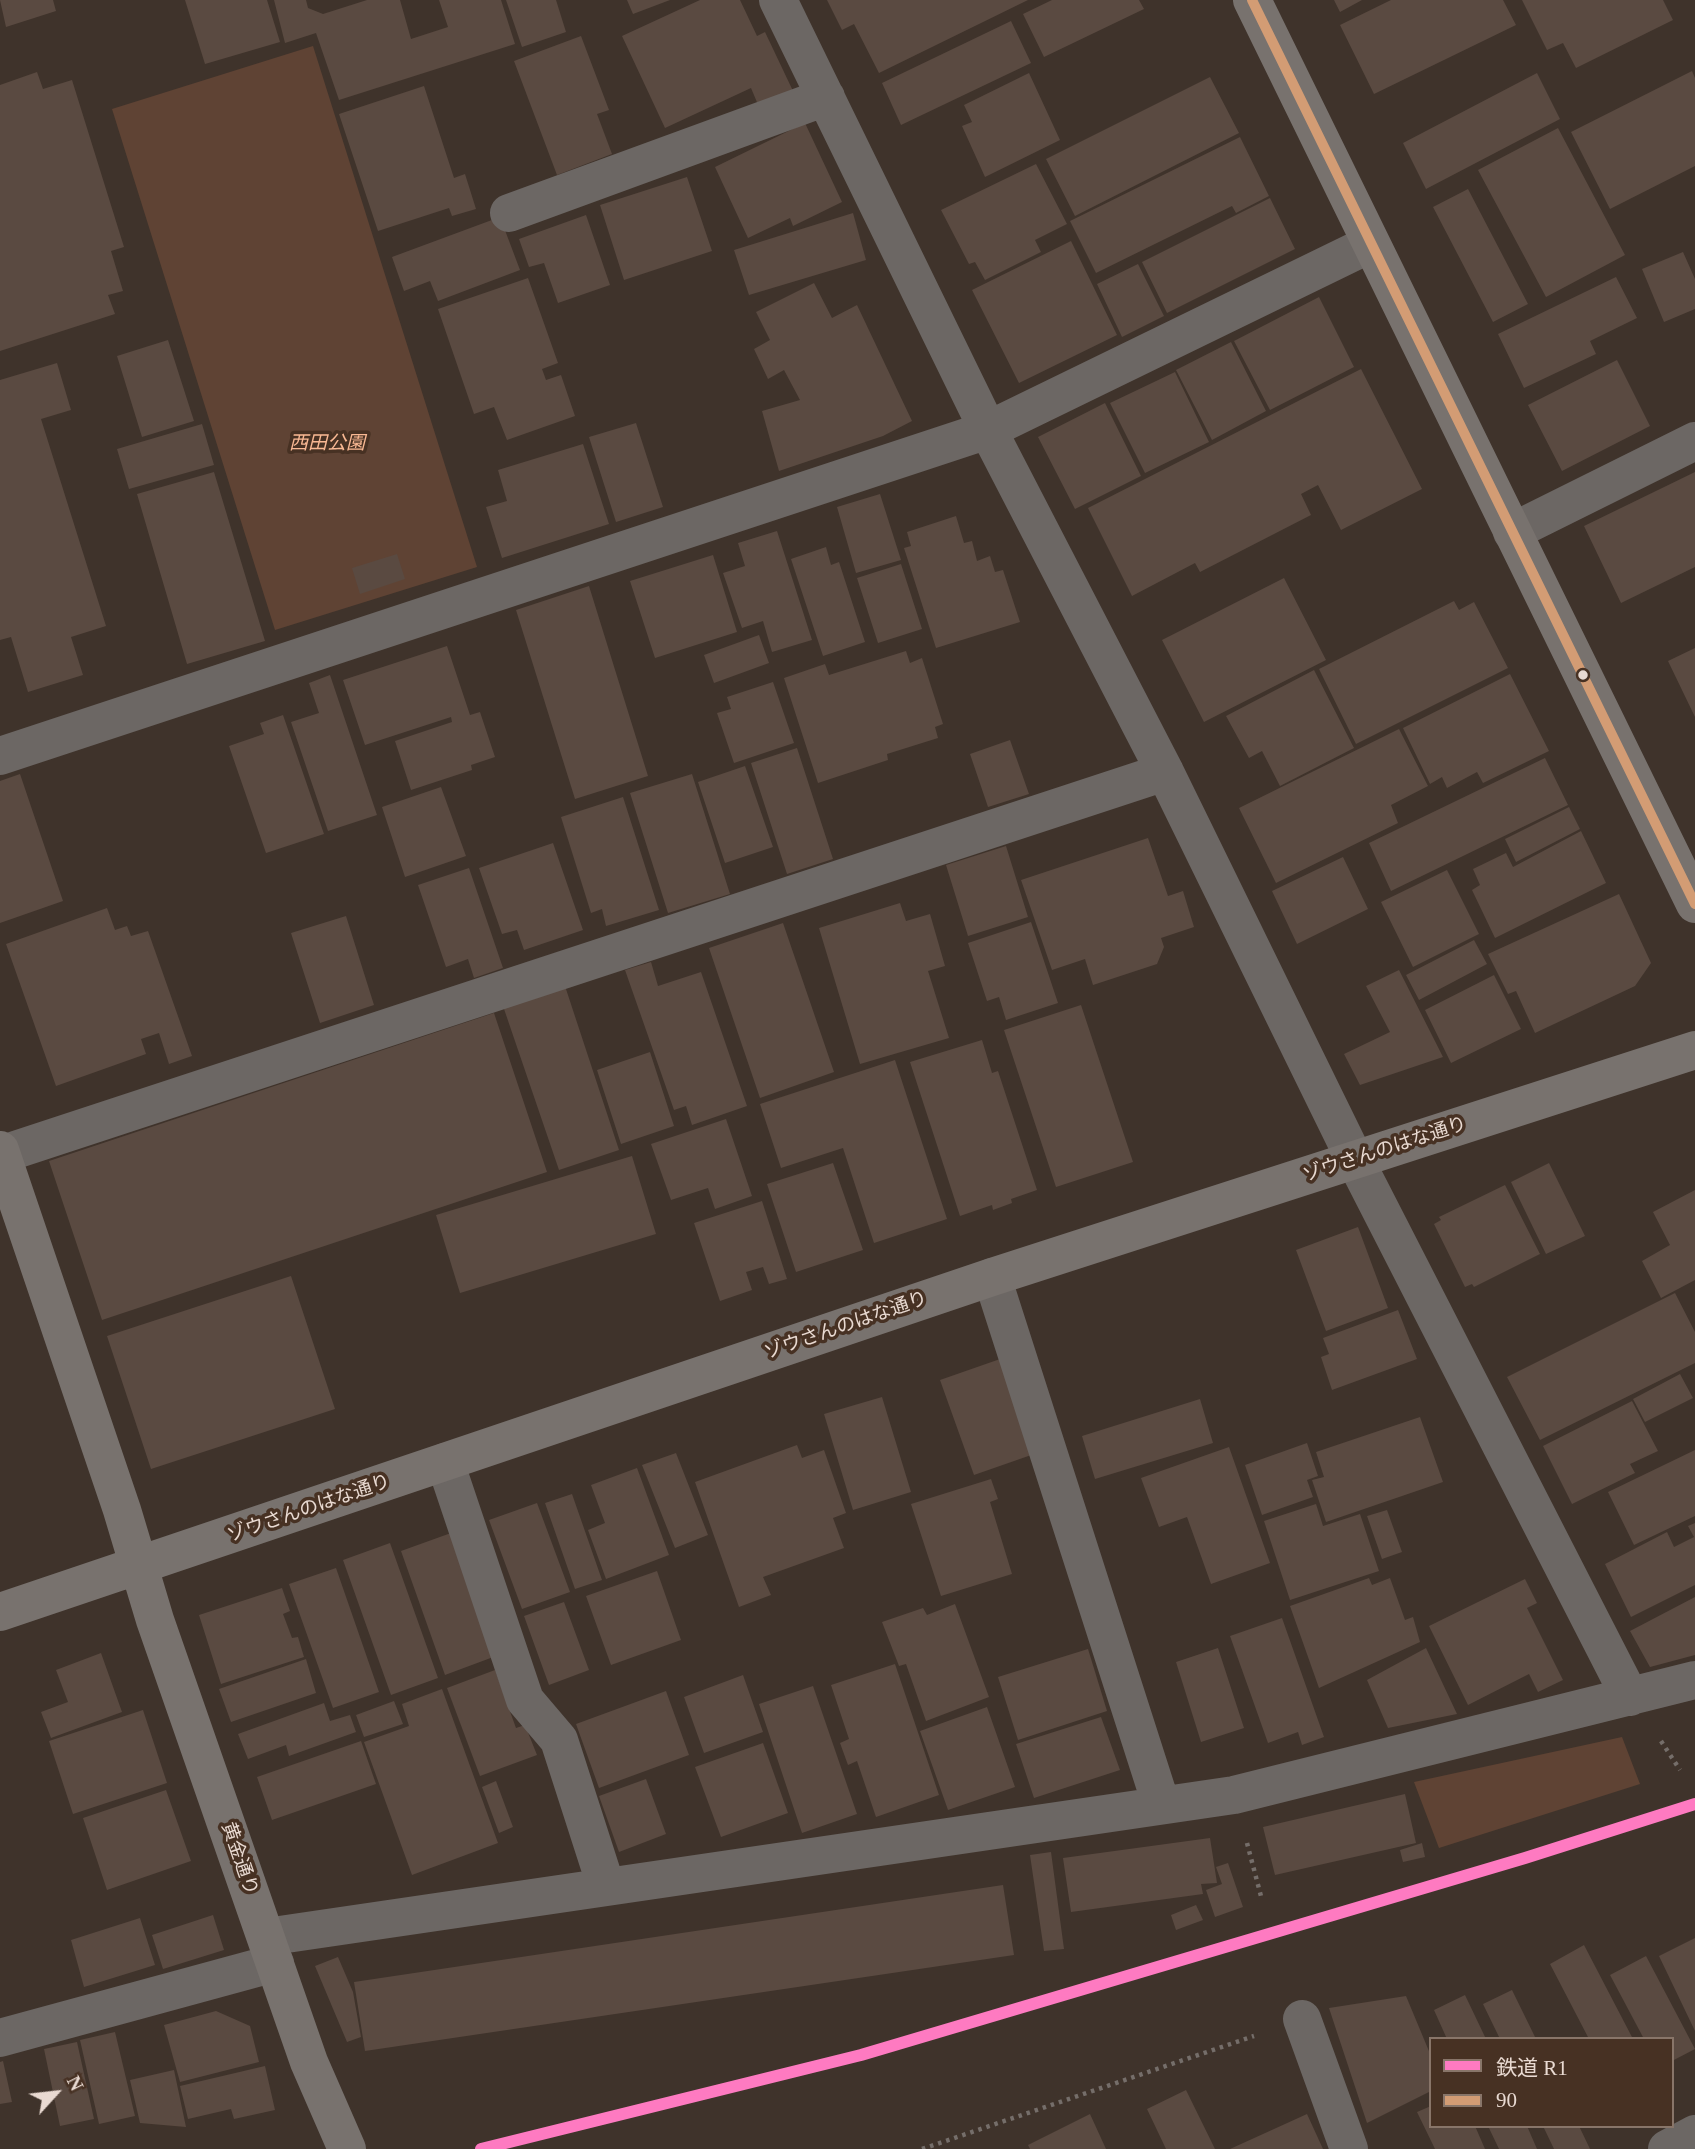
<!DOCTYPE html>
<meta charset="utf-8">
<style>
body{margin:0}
#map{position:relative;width:1695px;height:2149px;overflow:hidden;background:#3f332b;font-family:"Times New Roman","Noto Sans JP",serif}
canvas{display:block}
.legend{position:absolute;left:1429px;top:2037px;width:245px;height:91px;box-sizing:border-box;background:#473123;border:2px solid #887569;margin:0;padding:9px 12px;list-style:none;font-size:21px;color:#e9dad2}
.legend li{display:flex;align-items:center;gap:14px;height:35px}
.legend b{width:35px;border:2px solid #887569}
.north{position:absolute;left:21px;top:2058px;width:70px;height:70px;-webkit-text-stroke:5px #473123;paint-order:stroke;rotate:63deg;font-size:19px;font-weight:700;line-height:28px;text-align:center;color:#e9dad2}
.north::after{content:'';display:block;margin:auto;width:24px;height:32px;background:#e9dad2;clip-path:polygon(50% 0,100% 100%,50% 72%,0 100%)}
</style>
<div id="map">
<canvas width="1695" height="2149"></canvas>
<ul class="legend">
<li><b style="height:9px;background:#fe7ac1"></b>鉄道 R1</li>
<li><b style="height:9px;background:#d39c74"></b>90</li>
</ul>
<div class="north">N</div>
</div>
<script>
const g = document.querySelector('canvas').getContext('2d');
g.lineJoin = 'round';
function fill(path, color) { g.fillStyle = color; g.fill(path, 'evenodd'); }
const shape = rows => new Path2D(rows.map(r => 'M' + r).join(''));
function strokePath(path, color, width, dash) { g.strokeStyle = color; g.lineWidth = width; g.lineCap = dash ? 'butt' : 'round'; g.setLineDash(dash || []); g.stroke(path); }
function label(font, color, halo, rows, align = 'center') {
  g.font = font + ' "Times New Roman","Noto Sans JP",serif'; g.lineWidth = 7; g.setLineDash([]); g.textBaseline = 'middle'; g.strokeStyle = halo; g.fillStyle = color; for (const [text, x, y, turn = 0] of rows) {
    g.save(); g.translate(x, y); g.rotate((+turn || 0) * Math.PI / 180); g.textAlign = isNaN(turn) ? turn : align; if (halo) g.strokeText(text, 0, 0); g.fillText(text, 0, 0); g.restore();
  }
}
const green = shape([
 [313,46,477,567,275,630,112,109],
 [1622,1737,1640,1784,1439,1848,1414,1782]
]);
const building = shape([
 [0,0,53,0,56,11,6,27],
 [185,0,267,0,280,42,205,64],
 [274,0,306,0,308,8,323,14,367,0,400,0,411,39,448,27,439,0,501,0,515,44,339,100,316,33,285,43],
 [506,0,556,0,566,32,522,47],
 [627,0,670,0,633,14],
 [700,0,740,0,757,36,765,32,793,91,759,107,751,88,665,128,622,36],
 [827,0,1028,0,879,73,854,24,842,30],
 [1052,0,1139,0,1144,9,1044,57,1023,14],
 [1334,0,1362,0,1340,12],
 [1391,0,1503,0,1516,25,1374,94,1340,25],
 [1522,0,1663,0,1673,20,1576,68,1563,43,1547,50],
 [1011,21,1031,63,901,125,882,83],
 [581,36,609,110,597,114,612,154,557,175,514,61],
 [1692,71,1695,78,1695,166,1610,209,1571,132],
 [37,72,43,89,72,80,124,247,111,251,123,291,108,295,115,314,0,351,0,85],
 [1029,73,1060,140,985,177,962,126,972,122,964,105],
 [1537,73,1560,119,1426,189,1403,143],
 [1210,77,1239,133,1075,216,1046,159],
 [424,86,454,178,465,174,476,209,452,216,449,208,378,231,339,114],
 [805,123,842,202,793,226,790,218,748,238,715,167],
 [1558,128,1625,255,1546,297,1478,170],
 [1240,137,1269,196,1236,213,1232,206,1096,273,1070,221],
 [1036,164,1067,224,1035,240,1041,252,985,280,975,262,969,264,941,210],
 [687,177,712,251,624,280,600,205],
 [1468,189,1528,304,1493,322,1433,207],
 [1270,198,1295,249,1167,313,1142,262],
 [853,213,866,260,749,295,734,250],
 [586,215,610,285,558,303,544,263,529,267,519,239],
 [500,217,520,270,438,301,430,281,404,291,392,257],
 [1071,241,1117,335,1019,383,972,290],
 [1683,252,1695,279,1695,309,1664,322,1642,269],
 [1138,264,1164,316,1122,337,1097,284],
 [1616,277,1637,318,1590,341,1596,354,1524,388,1498,334],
 [528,278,558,363,542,369,546,380,561,375,575,416,507,440,494,407,474,414,438,309],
 [814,283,832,318,857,305,912,421,883,436,779,471,762,411,800,400,784,370,768,379,754,349,770,340,756,312],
 [1319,297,1354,367,1270,410,1234,341],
 [168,340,194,421,142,437,117,356],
 [1231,342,1266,411,1212,440,1176,370],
 [1617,360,1650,426,1562,471,1528,405],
 [57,363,71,410,41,419,106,626,71,637,83,675,28,692,11,637,0,640,0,380],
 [1361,369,1422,489,1341,530,1318,485,1301,494,1311,515,1200,572,1195,563,1132,596,1088,508],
 [1175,372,1209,442,1145,473,1110,403],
 [1105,403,1141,476,1075,509,1038,437],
 [636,423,663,507,616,522,589,437],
 [202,424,214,465,129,489,117,449],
 [583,444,609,524,502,558,486,507,507,501,498,470],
 [214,472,265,641,187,664,137,494],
 [1695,472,1695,567,1621,603,1584,526],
 [880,494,901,560,856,573,837,507],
 [956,516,964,543,972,541,977,561,990,556,995,572,1003,570,1020,622,936,648,904,548,911,546,907,532],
 [777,531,812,640,772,652,763,621,742,628,723,573,745,566,738,543],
 [826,547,831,565,839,562,865,642,823,656,791,559],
 [397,554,405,579,360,594,352,568],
 [713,555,737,632,655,658,630,581],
 [901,564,922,629,878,643,857,578],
 [1284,578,1326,660,1204,722,1162,640],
 [589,586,648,776,575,799,516,610],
 [1454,601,1459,610,1474,602,1508,668,1356,744,1319,669],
 [759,635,769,663,714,683,704,655],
 [447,646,470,715,480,712,495,757,471,765,472,770,411,790,395,741,452,722,451,717,365,745,343,680],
 [1695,648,1695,717,1668,661],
 [906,651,910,663,922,658,943,724,935,727,938,738,887,754,888,760,818,783,784,678,825,664,829,675],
 [1314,670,1354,748,1280,786,1262,751,1249,758,1226,716],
 [1510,674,1549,751,1483,783,1477,772,1447,788,1442,777,1430,784,1403,728],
 [330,675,377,815,328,831,291,722,319,713,309,683],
 [773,682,794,743,734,763,717,713,731,709,727,697],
 [283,715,324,834,266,853,229,746,264,734,260,723],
 [1399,729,1428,786,1391,805,1398,823,1276,883,1239,808],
 [1010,740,1029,794,988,807,970,754],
 [797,748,833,859,787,874,751,763],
 [1545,758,1568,805,1391,891,1369,843],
 [745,766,773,847,725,863,698,782],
 [20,774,63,901,0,923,0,781],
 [692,774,730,894,668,913,630,793],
 [441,787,466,856,405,877,382,807],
 [623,797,659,910,606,926,602,909,591,913,561,817],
 [1569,807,1580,829,1516,862,1505,839],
 [1581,831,1606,883,1495,938,1472,890,1480,885,1473,869,1506,853,1513,867],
 [1148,838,1168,896,1183,891,1194,927,1161,938,1164,947,1157,964,1093,985,1085,959,1052,970,1021,880],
 [553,843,583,930,524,950,517,930,502,934,479,868],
 [1006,846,1028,917,968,936,946,865],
 [1343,857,1368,909,1297,944,1272,891],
 [469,868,503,968,474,978,468,959,446,967,418,885],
 [1447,870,1479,934,1413,967,1381,902],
 [1619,894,1651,963,1635,986,1535,1033,1516,991,1508,994,1488,954],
 [900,903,906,921,930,914,945,966,928,971,949,1038,860,1064,819,928],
 [107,908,115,930,127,926,131,936,148,931,192,1056,169,1064,159,1033,141,1039,146,1054,56,1086,6,944],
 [346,916,374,1005,320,1023,291,933],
 [1031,922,1058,1003,1006,1020,999,997,987,1001,968,943],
 [783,923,834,1072,760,1098,709,948],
 [1474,940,1487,964,1419,1000,1406,975],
 [651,962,658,986,701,972,747,1106,692,1125,686,1106,674,1110,625,970],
 [1399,970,1443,1057,1360,1085,1344,1054,1390,1032,1366,986],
 [1494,975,1521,1029,1451,1063,1425,1010],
 [565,986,619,1150,559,1170,503,1006],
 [1081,1005,1133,1162,1056,1187,1004,1030],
 [494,1013,547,1172,102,1320,49,1161],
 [982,1040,992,1073,998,1071,1037,1190,1011,1199,1012,1203,993,1210,992,1205,960,1216,910,1062],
 [650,1052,674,1126,621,1144,597,1070],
 [895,1060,947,1219,874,1243,843,1148,781,1168,760,1104],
 [726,1119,752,1196,715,1209,708,1188,671,1200,651,1144],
 [632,1156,656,1234,460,1293,436,1215],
 [833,1163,863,1250,796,1272,767,1184],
 [1549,1163,1585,1236,1546,1254,1511,1182],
 [1505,1185,1540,1254,1474,1287,1472,1284,1465,1287,1434,1224,1441,1220,1439,1217],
 [1695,1190,1695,1280,1661,1298,1642,1261,1670,1245,1653,1212],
 [762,1201,787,1279,769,1284,763,1267,746,1272,752,1290,720,1301,694,1223],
 [1358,1227,1388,1308,1326,1331,1296,1250],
 [291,1276,335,1409,151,1469,107,1336],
 [1675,1293,1695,1332,1695,1363,1540,1440,1507,1377],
 [1398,1310,1417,1359,1332,1390,1321,1357,1329,1354,1323,1338],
 [1003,1358,1037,1453,974,1475,940,1380],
 [1680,1374,1693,1398,1645,1422,1633,1399],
 [882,1397,911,1492,853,1510,824,1414],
 [1200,1399,1213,1443,1095,1479,1082,1436],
 [1632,1401,1658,1451,1630,1464,1635,1473,1572,1504,1543,1446],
 [1420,1417,1443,1482,1326,1522,1312,1480,1324,1477,1316,1452],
 [1307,1443,1318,1476,1307,1480,1313,1497,1262,1515,1245,1465],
 [797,1445,802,1458,824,1450,846,1513,833,1518,844,1548,763,1577,771,1595,739,1607,695,1482],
 [1229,1447,1270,1563,1211,1584,1187,1517,1159,1527,1141,1478],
 [1695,1450,1695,1516,1634,1545,1608,1492],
 [676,1453,708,1535,675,1548,642,1465],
 [637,1468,669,1555,606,1579,588,1530,605,1523,591,1485],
 [991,1479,998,1499,990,1502,1012,1574,941,1596,911,1504],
 [572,1494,602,1580,575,1589,545,1503],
 [537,1503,570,1592,522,1609,489,1520],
 [1316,1504,1323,1526,1360,1514,1379,1571,1290,1600,1264,1521],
 [1387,1510,1402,1552,1382,1559,1367,1516],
 [1695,1523,1695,1585,1631,1617,1605,1564,1667,1532,1674,1547,1694,1537,1688,1526],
 [451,1533,496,1656,445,1675,401,1551],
 [390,1543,438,1678,391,1695,343,1560],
 [336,1568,379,1692,333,1708,289,1584],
 [657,1571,681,1640,611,1665,586,1596],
 [1369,1578,1372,1585,1390,1578,1405,1620,1413,1617,1420,1642,1319,1688,1290,1606],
 [1525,1579,1537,1603,1527,1608,1563,1680,1538,1692,1529,1674,1468,1705,1429,1626],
 [282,1588,290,1611,283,1614,292,1638,298,1637,304,1657,221,1684,199,1615],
 [1695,1597,1695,1655,1650,1667,1630,1631],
 [564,1602,589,1670,549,1685,524,1616],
 [955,1604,989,1697,926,1721,906,1664,899,1666,882,1622,923,1608,927,1615],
 [1282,1618,1324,1737,1302,1745,1298,1732,1268,1743,1230,1636],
 [1218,1648,1244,1728,1201,1742,1176,1662],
 [1426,1648,1457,1714,1388,1728,1367,1680],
 [1088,1649,1107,1711,1018,1740,998,1677],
 [101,1653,122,1712,51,1738,41,1712,68,1702,56,1670],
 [306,1659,316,1693,231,1722,219,1689],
 [895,1664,939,1795,876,1817,857,1761,848,1765,840,1743,849,1739,831,1685],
 [495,1670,516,1728,525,1725,537,1755,480,1776,447,1688],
 [743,1675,763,1732,704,1753,684,1697],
 [813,1686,857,1814,802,1833,759,1704],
 [442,1689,498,1843,412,1875,364,1742,409,1726,402,1704],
 [666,1691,689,1755,599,1788,576,1724],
 [394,1701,403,1724,364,1737,356,1715],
 [324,1703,330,1721,350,1715,356,1732,289,1756,286,1745,248,1759,238,1734],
 [987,1707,1015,1787,948,1810,920,1731],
 [143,1710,167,1783,73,1814,49,1741],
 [1101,1717,1120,1770,1034,1798,1016,1744],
 [361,1741,376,1784,272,1820,257,1777],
 [763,1743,788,1813,721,1837,695,1767],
 [646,1779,666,1834,619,1852,599,1796],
 [496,1781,513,1827,499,1833,482,1787],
 [166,1790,191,1861,107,1890,83,1818],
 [1405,1794,1416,1843,1275,1875,1263,1827],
 [1210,1838,1217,1883,1201,1884,1203,1894,1071,1912,1063,1858],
 [1422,1843,1425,1857,1403,1862,1400,1850],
 [1051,1852,1064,1949,1044,1951,1030,1855],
 [1228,1863,1243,1907,1215,1917,1206,1890,1222,1884,1216,1867],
 [1003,1885,1014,1955,365,2051,354,1982],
 [1196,1905,1203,1920,1176,1930,1171,1915],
 [213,1915,224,1950,163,1969,152,1935],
 [140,1918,155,1965,84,1987,71,1940],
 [1695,1938,1695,2031,1659,1956],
 [1584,1945,1633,2039,1589,2039,1550,1964],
 [1646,1956,1695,2049,1672,2061,1672,2039,1644,2039,1610,1975],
 [338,1957,353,1992,361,2037,347,2042,315,1966],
 [1512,1990,1536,2039,1500,2039,1483,2004],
 [1465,1995,1486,2039,1447,2039,1434,2010],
 [1406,1996,1431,2056,1431,2091,1367,2123,1329,2008],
 [216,2011,250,2026,259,2062,180,2082,164,2025],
 [115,2032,135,2116,99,2124,80,2040],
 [77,2042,94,2119,60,2126,44,2049],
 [3,2061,12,2102,0,2104,0,2062],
 [265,2066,275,2110,234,2119,231,2109,188,2119,180,2086],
 [174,2070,186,2127,140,2123,130,2080],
 [1186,2090,1215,2149,1166,2149,1147,2109],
 [1431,2106,1431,2126,1475,2126,1485,2149,1435,2149,1417,2112],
 [1090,2114,1106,2149,1030,2149,1028,2145],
 [1307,2114,1323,2149,1230,2149],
 [1488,2126,1527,2126,1537,2149,1499,2149],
 [1543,2126,1579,2126,1590,2149,1554,2149]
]);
const path = shape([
 [1661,1741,1680,1770],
 [1247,1843,1262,1900],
 [922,2149,1254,2036]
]);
const street = shape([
 [778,0,988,430,1165,772,1355,1160,1630,1697],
 [509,213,826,97],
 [1512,532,1695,441],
 [0,756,988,430,1370,244],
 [0,1155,1165,772],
 [992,1277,1161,1804],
 [445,1462,525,1700,559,1740,606,1886],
 [266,1937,1234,1795,1695,1680],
 [1302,2019,1349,2149],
 [0,2038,275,1963],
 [1667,2149,1695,2134]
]);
const secondary = shape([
 [1252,0,1695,904],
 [0,1150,122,1510,155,1620,309,2062,347,2149],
 [0,1612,992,1277,1695,1050]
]);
const bus1 = shape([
 [1252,0,1695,904]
]);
const rail1 = shape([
 [481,2149,861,2055,1525,1858,1695,1804]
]);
const markers = [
 [1583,675,6,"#e9dad2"]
];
const parkNames = [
 ["西田公園",327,444]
];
const streetNames = [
 ["ゾウさんのはな通り",1385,1150,-18],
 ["ゾウさんのはな通り",846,1326,-19],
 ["ゾウさんのはな通り",309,1509,-19],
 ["黄金通り",239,1859,71]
];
fill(green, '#5f4334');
fill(building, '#5a4a41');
strokePath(path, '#756e6a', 4.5, [3.5, 5]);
strokePath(street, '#6c6764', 38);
strokePath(secondary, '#78726e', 38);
strokePath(bus1, '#d39c74', 10);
strokePath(rail1, '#fe7ac1', 12);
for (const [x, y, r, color] of markers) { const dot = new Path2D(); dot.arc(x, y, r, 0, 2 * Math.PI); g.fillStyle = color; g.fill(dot); strokePath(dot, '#473123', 2.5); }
label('italic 19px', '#f8b893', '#473123', parkNames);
label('19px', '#e9dad2', '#473123', streetNames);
</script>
